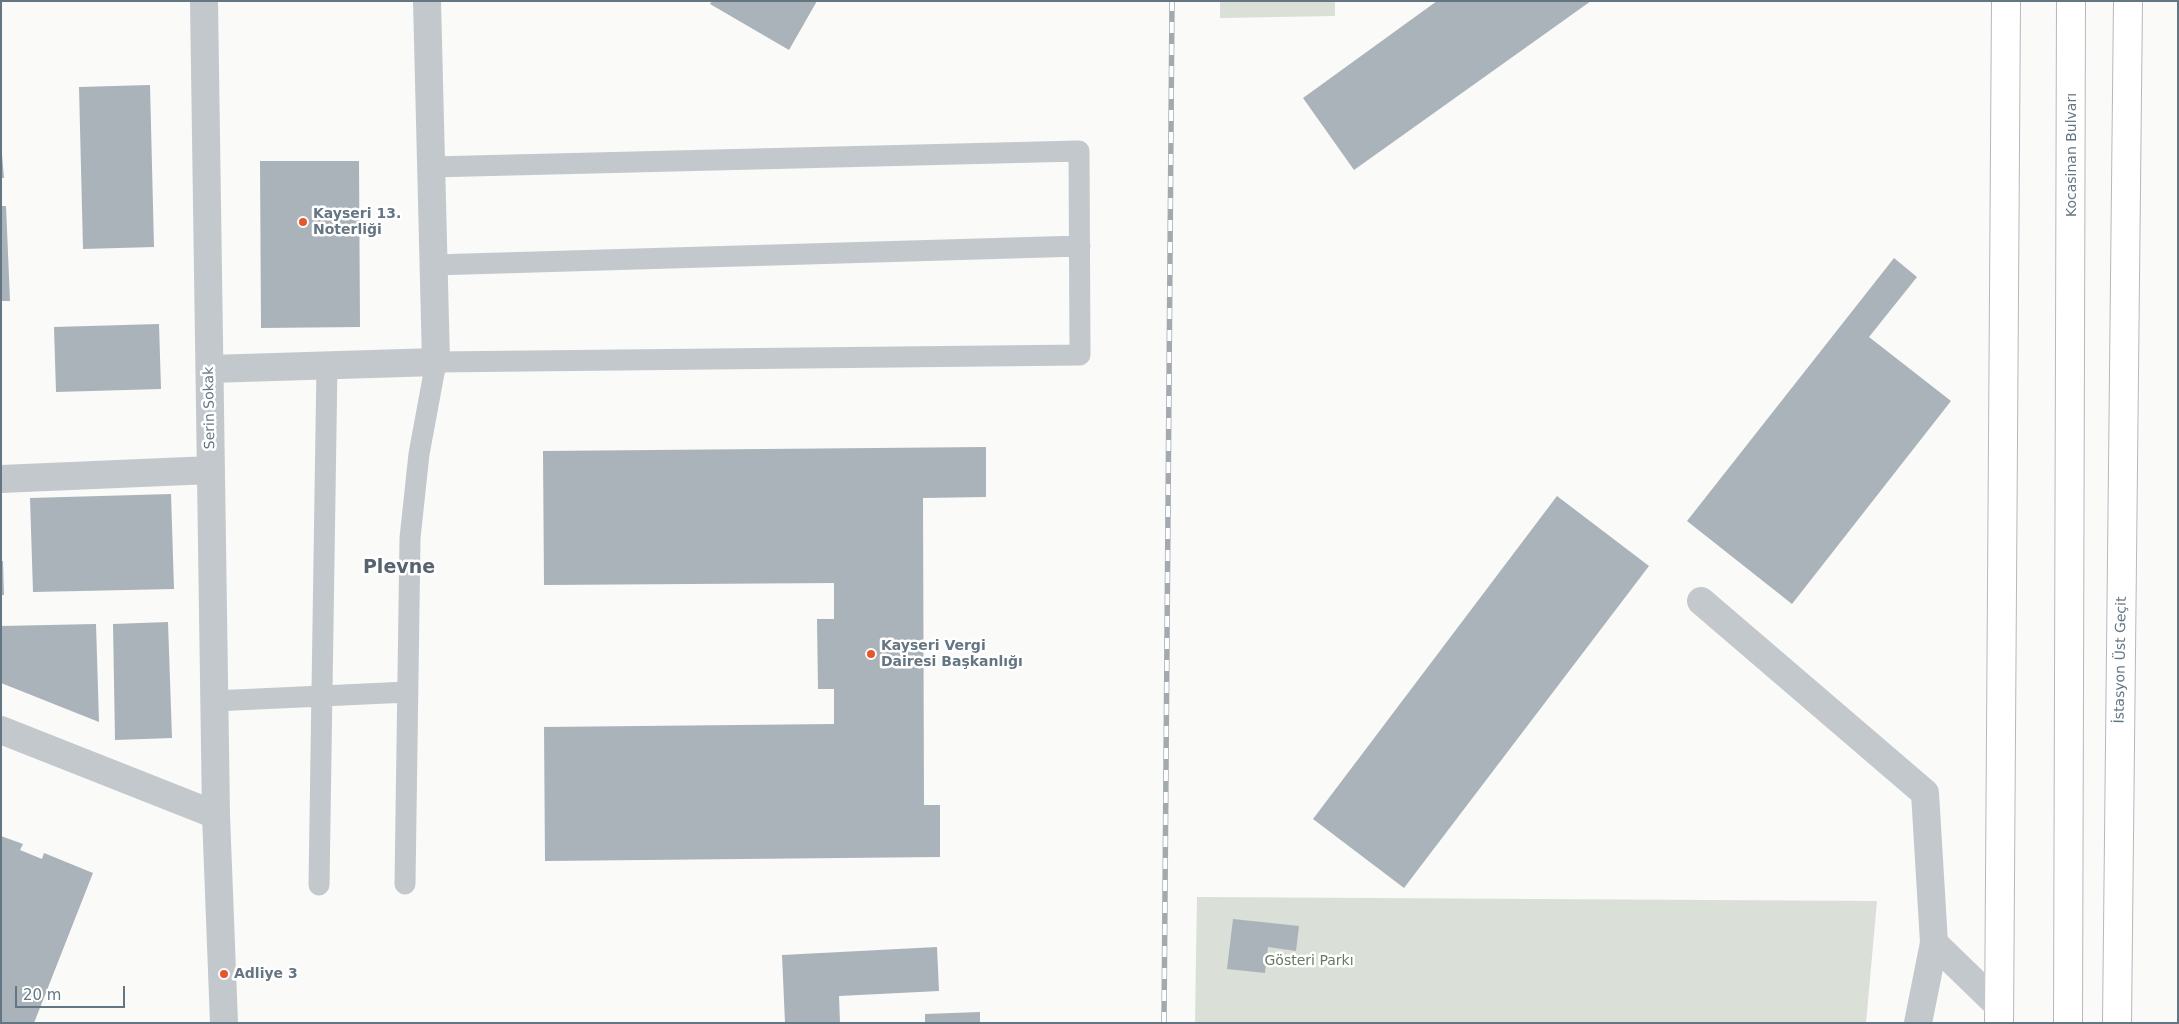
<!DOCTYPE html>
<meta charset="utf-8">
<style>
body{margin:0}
#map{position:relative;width:2179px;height:1024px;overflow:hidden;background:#fafaf8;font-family:"DejaVu Sans",sans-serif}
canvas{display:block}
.frame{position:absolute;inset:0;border:2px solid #657683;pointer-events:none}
.scale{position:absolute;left:15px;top:986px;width:110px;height:22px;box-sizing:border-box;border:2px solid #657683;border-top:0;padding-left:6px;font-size:15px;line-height:18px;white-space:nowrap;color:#657683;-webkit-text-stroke:4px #fff;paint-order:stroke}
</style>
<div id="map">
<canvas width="2179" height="1024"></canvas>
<div class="frame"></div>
<div class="scale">20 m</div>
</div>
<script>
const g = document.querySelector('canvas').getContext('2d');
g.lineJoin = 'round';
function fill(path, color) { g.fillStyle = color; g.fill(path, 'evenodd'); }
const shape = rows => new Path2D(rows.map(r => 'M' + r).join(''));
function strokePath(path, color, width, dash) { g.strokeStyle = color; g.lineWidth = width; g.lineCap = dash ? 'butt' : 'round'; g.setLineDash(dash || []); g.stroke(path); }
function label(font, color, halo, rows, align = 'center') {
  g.font = font + ' "DejaVu Sans",sans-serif'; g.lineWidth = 5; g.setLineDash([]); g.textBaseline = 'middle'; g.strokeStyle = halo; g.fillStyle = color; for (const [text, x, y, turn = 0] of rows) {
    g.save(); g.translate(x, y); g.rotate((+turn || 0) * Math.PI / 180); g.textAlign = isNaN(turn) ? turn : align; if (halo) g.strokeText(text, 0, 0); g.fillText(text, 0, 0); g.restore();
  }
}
const green = shape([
 [1220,1,1335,1,1335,16,1220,18],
 [1197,897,1877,901,1866,1023,1195,1023]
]);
const building = shape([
 [712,1,817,1,789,50,710,4],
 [1437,1,1591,1,1354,170,1303,98],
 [150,85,154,247,83,249,79,87],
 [1,142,4,178,1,178],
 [260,161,359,161,360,327,261,328],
 [1,206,6,206,10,301,1,301],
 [1894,258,1917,277,1869,337,1951,401,1792,604,1687,521],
 [159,324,161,389,56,392,54,327],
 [986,447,986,497,923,498,924,805,940,805,940,857,545,861,544,727,834,724,834,689,818,689,817,619,834,619,834,583,544,585,543,451],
 [171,494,174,589,33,592,30,498],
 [1557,496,1649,566,1404,888,1313,819],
 [1,561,3,561,4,595,1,595],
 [168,622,172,738,115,740,113,624],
 [96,624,99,722,1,683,1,626],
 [1,836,23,844,20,850,42,859,44,853,93,873,34,1023,1,1023],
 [1233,919,1299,926,1296,951,1268,947,1265,973,1227,969],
 [937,947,939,991,839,996,840,1023,785,1023,782,955],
 [980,1012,980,1023,925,1023,925,1014]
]);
const service = shape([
 [433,265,1080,246],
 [214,701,408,692],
 [405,884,410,538,419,454,436,362,1080,355,1079,151,431,167],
 [319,885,327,365]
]);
const minor = shape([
 [204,1,216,815,224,1023],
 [210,369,436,362,427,1],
 [1,479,211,470],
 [1701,601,1925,793,1934,943,1999,1006],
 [1,730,216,815],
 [1918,1023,1934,943]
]);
const trunk = shape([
 [1999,1023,2006,1],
 [2068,1023,2071,1],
 [2117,1023,2128,1]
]);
const rail = shape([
 [1164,1023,1172,1]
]);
const markers = [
 [303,222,5,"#e4572e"],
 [871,654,5,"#e4572e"],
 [224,974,5,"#e4572e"]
];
const streetNames = [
 ["Kocasinan Bulvarı",2072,155,-90],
 ["Serin Sokak",210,408,-91],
 ["İstasyon Üst Geçit",2121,660,-89]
];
const poiNames = [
 ["Kayseri 13.",313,214],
 ["Noterliği",313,230],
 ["Kayseri Vergi",881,646],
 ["Dairesi Başkanlığı",881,662],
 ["Adliye 3",234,974]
];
const parkNames = [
 ["Gösteri Parkı",1309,961]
];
const districtNames = [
 ["Plevne",399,568]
];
fill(green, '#dadfd7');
fill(building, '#aab3b9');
strokePath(trunk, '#b4b9bd', 30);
strokePath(service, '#c3c8cc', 21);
strokePath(minor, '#c3c8cc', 28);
strokePath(trunk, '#fff', 28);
strokePath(rail, '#a2aab0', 5.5);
strokePath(rail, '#fff', 4, [11]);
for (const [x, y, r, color] of markers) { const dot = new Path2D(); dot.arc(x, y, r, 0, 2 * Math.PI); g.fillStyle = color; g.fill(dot); strokePath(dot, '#fff', 2); }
label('14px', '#657683', '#fff', streetNames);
label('bold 14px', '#657683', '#fff', poiNames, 'left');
label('14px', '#687a64', '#fff', parkNames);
label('bold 19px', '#57646e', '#fff', districtNames);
</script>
